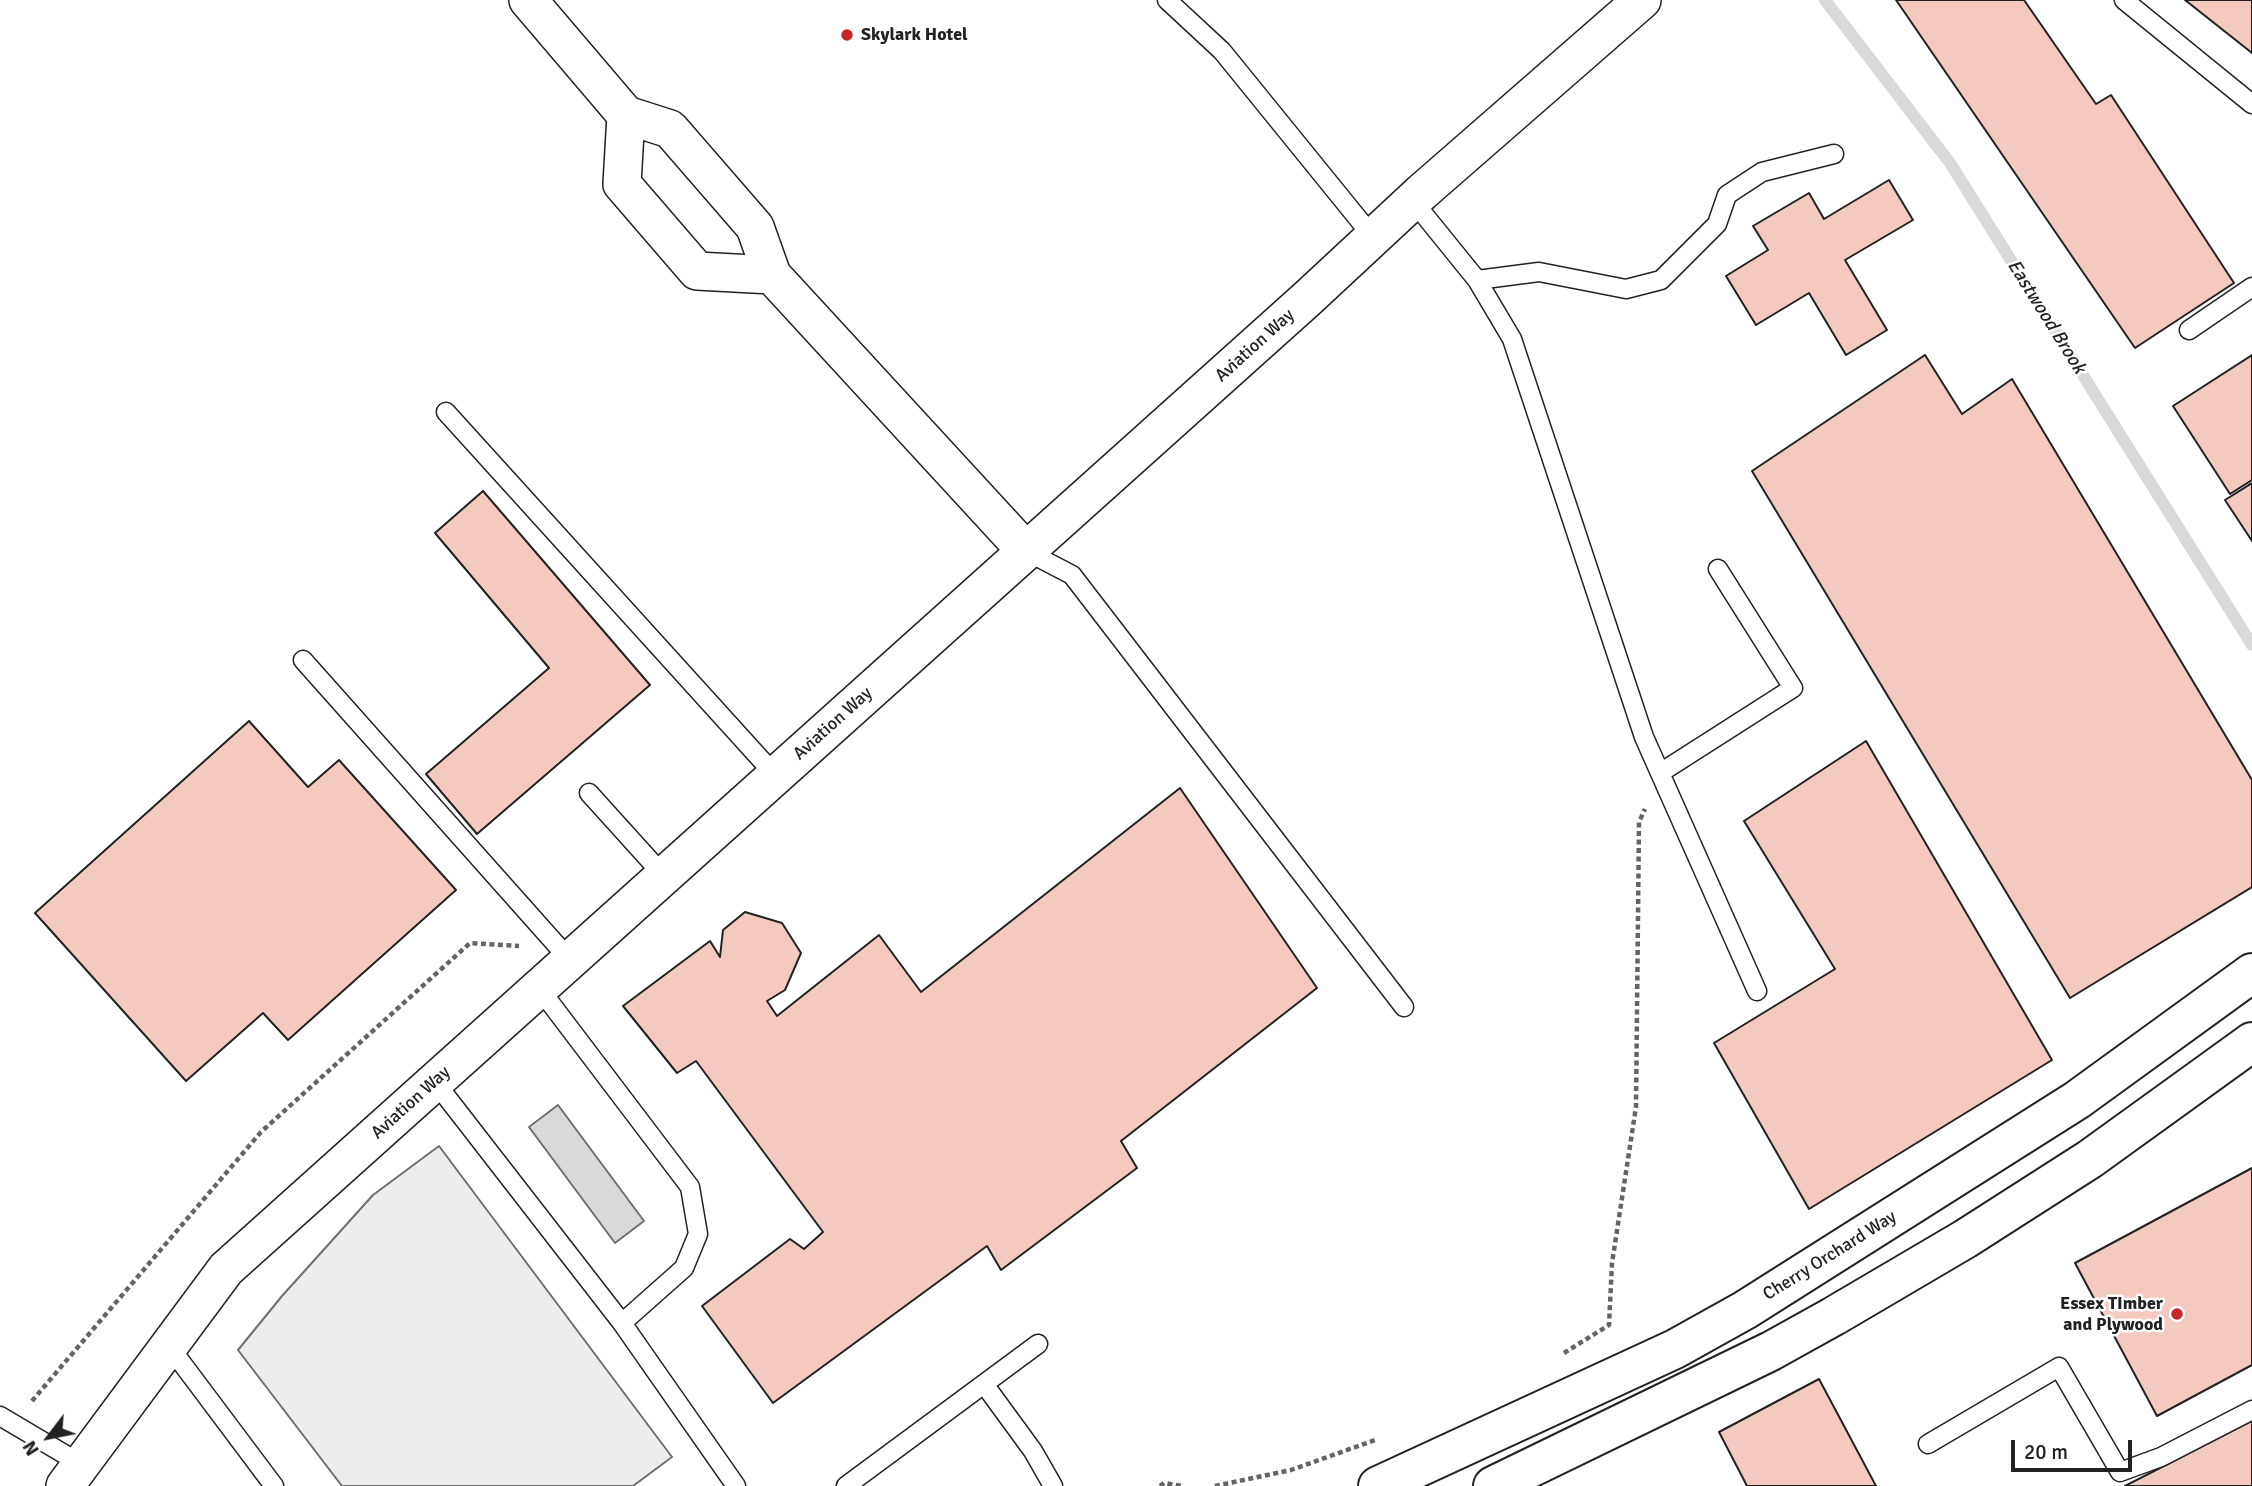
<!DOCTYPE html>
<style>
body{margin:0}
#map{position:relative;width:2252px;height:1486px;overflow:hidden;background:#fff;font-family:Signika,sans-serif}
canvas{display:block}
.north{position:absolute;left:14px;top:1402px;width:70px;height:70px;-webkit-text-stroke:5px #fff;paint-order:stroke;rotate:238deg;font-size:19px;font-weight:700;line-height:28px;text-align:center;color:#222}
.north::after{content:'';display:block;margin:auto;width:24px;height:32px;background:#222;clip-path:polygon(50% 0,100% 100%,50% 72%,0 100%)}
.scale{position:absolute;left:2011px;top:1440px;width:121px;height:32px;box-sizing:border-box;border:4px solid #222;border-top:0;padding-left:9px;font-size:21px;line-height:24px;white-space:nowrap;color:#222;-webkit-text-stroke:5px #fff;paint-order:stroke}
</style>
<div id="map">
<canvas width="2252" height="1486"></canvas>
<div class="north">N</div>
<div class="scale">20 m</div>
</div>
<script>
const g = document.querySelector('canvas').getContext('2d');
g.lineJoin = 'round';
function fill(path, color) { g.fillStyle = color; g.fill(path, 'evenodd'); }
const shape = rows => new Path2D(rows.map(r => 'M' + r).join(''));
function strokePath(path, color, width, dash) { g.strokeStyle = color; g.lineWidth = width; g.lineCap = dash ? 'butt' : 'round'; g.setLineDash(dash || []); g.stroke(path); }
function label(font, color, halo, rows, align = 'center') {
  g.font = font + ' Signika,sans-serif'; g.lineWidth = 5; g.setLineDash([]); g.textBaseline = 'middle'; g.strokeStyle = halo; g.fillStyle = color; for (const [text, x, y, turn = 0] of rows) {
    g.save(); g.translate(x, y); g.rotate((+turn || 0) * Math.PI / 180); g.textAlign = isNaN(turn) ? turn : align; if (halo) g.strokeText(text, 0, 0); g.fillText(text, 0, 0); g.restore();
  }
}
const parking = shape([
 [439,1146,672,1457,633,1486,342,1486,238,1350,282,1296,373,1195,439,1146]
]);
const water = shape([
 [558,1105,644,1221,615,1243,529,1127,558,1105]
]);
const stream = shape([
 [1825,0,1950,163,2252,645]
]);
const building = shape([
 [1896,0,2024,0,2096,104,2111,95,2234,283,2135,348,1896,0],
 [2185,0,2252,0,2252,53,2185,0],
 [1889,180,1913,220,1845,260,1887,330,1846,355,1809,293,1756,325,1726,276,1768,250,1753,226,1809,193,1824,219,1889,180],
 [1925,355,1962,414,2012,379,2252,780,2252,887,2070,998,1752,471,1925,355],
 [2252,355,2252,480,2230,494,2173,406,2252,355],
 [2252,483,2252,541,2225,500,2252,483],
 [483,491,650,685,477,834,426,774,549,668,435,533,483,491],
 [249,721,308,787,339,760,456,890,288,1040,263,1013,186,1081,35,913,249,721],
 [1866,741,2052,1060,1809,1209,1714,1043,1835,969,1744,821,1866,741],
 [1180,788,1317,988,1121,1141,1137,1168,1001,1270,987,1246,773,1403,702,1306,790,1239,804,1249,823,1232,696,1061,677,1073,623,1006,710,941,720,957,723,930,745,912,782,923,801,953,785,990,767,1001,777,1016,879,935,921,992,1180,788],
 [2252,1168,2252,1365,2157,1416,2075,1263,2252,1168],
 [1819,1379,1876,1486,1747,1486,1719,1432,1819,1379],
 [2252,1421,2252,1486,2125,1486,2252,1421]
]);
const path = shape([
 [1564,1353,1609,1325,1612,1263,1636,1107,1639,822,1645,809],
 [32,1401,261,1132,470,943,519,946],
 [1160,1486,1164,1483,1182,1486],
 [1215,1486,1291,1470,1378,1439]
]);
const service = shape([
 [1167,0,1222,51,1373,237],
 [2124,0,2252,104],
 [1413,201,1477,280,1512,339,1644,737,1757,991],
 [1477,280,1539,272,1626,289,1661,280,1717,224,1727,195,1762,172,1834,154],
 [2189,330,2252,287],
 [446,412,776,776],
 [1026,551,1072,575,1404,1007],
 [303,660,570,960],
 [1660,773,1793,688,1718,569],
 [589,793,664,876],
 [539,988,690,1187,698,1234,684,1268,622,1323],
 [435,1082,622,1323,736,1486],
 [169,1346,274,1486],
 [984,1384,1033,1451,1053,1486],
 [0,1416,81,1464],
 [1928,1444,2059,1367,2120,1472,2161,1457,2252,1410],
 [846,1486,1038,1344]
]);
const minor = shape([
 [528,0,626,115,670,129,755,227,772,275,1026,551],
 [626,115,622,184,697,271,772,275],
 [65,1486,226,1269,1308,298,1422,192,1642,0]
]);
const secondary = shape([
 [1378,1486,1675,1349,1745,1310,2077,1100,2252,973],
 [1493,1486,1771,1351,1834,1316,1965,1239,2090,1159,2252,1042]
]);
const markers = [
 [847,35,7,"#c62828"],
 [2177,1314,7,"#c62828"]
];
const poiNames = [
 ["Skylark Hotel",861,35],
 ["Essex TImber",2163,1304,"right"],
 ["and Plywood",2163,1325,"right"]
];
const streetNames = [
 ["Aviation Way",1255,346,-42],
 ["Aviation Way",833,724,-42],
 ["Aviation Way",411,1103,-42],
 ["Cherry Orchard Way",1830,1256,-32]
];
const waterNames = [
 ["Eastwood Brook",2046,317,58]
];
fill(parking, '#ededed');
strokePath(parking, '#6f6f6f', 2);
fill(water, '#d9d9d9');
strokePath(water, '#6f6f6f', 2);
strokePath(stream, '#d9d9d9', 12);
fill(building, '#f3c9c0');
strokePath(building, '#222', 2);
strokePath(service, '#222', 21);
strokePath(minor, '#222', 40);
strokePath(secondary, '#222', 42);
strokePath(path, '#646464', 4.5, [5, 3.5]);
strokePath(service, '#fff', 18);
strokePath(minor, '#fff', 37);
strokePath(secondary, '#fff', 38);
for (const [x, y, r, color] of markers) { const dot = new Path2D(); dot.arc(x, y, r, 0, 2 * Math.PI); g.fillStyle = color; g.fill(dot); strokePath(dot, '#fff', 2.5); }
label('bold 18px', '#222', '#fff', poiNames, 'left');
label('18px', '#222', '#fff', streetNames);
label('italic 19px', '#222', '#fff', waterNames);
</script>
